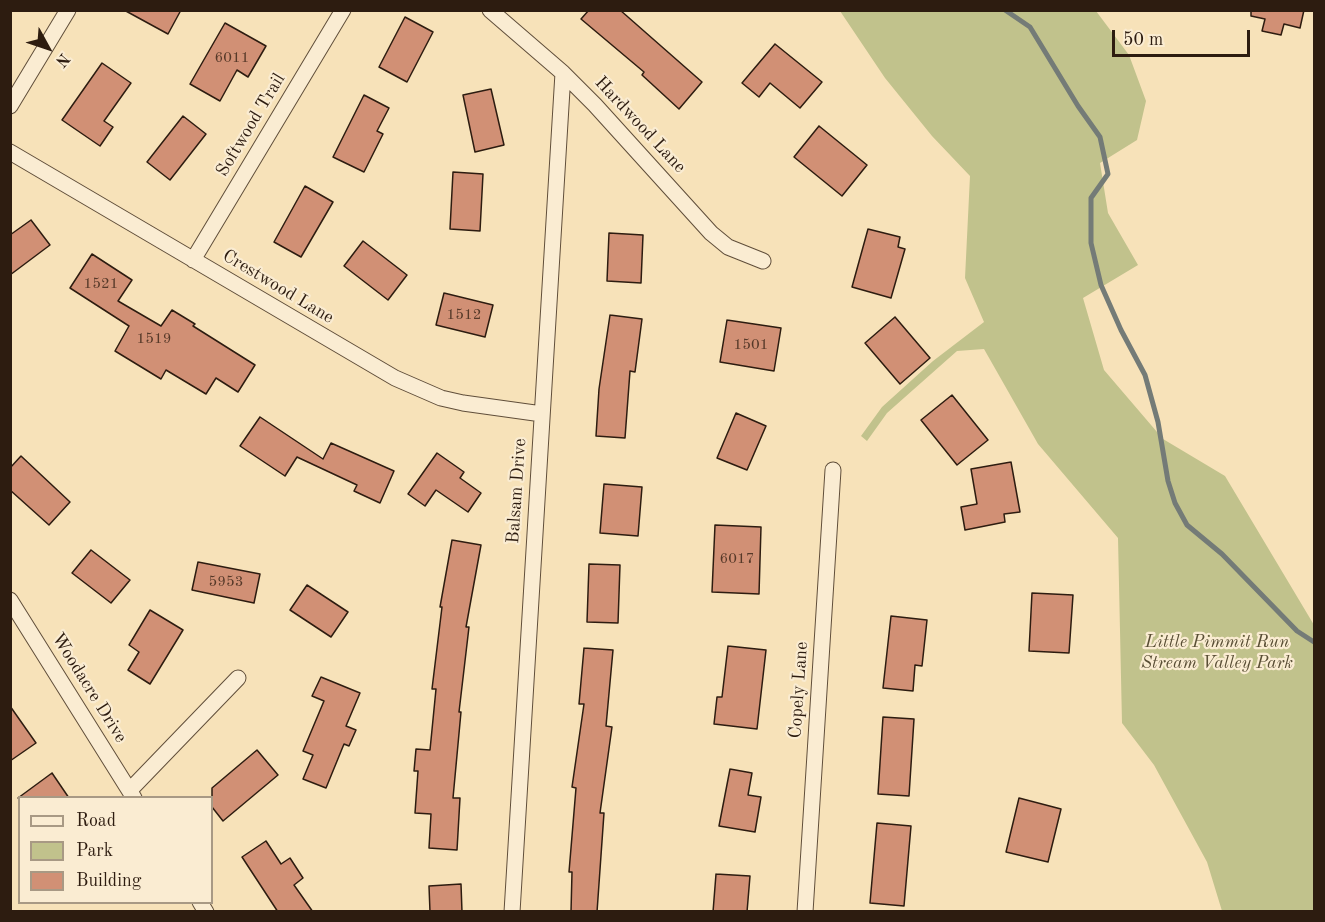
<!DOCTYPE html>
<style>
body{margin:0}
#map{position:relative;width:1325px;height:922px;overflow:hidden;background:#f7e2b9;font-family:"Old Standard TT",serif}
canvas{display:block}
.frame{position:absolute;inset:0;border:12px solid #2d1c10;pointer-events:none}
.legend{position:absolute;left:18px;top:796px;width:195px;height:108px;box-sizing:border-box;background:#faecd2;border:2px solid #a89984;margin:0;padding:8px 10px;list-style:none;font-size:18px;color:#2d1c10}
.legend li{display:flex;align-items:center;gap:12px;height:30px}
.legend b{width:30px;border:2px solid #a89984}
.north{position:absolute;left:18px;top:18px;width:60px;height:60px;-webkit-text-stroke:4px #faecd2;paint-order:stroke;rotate:130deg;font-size:16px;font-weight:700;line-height:24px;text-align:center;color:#2d1c10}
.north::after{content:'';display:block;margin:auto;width:21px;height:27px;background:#2d1c10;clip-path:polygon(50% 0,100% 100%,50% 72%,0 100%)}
.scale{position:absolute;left:1112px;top:30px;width:138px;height:27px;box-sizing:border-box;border:3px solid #2d1c10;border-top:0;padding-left:8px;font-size:18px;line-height:21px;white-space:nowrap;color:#2d1c10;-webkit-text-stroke:4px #faecd2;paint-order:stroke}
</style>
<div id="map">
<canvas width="1325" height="922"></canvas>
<div class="frame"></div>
<ul class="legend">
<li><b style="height:8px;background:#faecd2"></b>Road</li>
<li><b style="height:16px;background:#c1c28c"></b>Park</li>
<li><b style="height:16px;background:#d19075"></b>Building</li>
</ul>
<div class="north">N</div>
<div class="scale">50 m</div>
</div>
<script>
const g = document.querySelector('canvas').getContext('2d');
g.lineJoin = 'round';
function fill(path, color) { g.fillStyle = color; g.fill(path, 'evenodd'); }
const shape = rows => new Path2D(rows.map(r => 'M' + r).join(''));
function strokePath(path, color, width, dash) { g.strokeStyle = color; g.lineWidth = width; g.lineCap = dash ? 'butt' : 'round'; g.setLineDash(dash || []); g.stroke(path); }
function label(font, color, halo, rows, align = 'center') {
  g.font = font + ' "Old Standard TT",serif'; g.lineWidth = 4.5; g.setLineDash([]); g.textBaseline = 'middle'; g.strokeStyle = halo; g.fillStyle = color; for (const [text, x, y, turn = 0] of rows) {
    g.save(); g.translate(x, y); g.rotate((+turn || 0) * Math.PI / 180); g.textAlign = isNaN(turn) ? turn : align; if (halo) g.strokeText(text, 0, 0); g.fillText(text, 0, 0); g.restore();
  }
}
const green = shape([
 [840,11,1096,11,1129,55,1146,101,1137,140,1100,163,1108,213,1138,265,1083,298,1104,370,1163,439,1225,476,1314,625,1314,911,1222,911,1207,862,1154,765,1122,723,1118,538,1038,444,984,349,957,351,887,413,867,441,861,436,882,407,933,361,984,322,965,278,970,176,932,136,885,78]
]);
const stream = shape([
 [1005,10,1030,27,1078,106,1100,137,1108,174,1091,198,1091,243,1101,285,1121,330,1145,375,1158,422,1168,481,1175,503,1187,525,1222,554,1297,631,1314,642]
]);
const building = shape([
 [124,10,181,10,168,34,124,10],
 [589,10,620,10,702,82,679,109,642,75,644,72,581,19,589,10],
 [1251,10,1304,10,1300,28,1284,24,1281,35,1262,31,1265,19,1251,16,1251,10],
 [405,17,433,32,407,82,379,67,405,17],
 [225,23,266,46,248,77,237,70,220,101,190,84,225,23],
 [775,44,822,82,800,108,770,83,759,97,742,83,775,44],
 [102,63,131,83,104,121,113,127,100,146,62,120,102,63],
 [491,89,504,145,475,152,463,95,491,89],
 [364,95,389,108,377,131,383,134,364,172,333,157,364,95],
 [183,116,206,134,170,180,147,162,183,116],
 [819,126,867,165,842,196,794,157,819,126],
 [453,172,483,174,480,231,450,229,453,172],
 [305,186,333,202,301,257,274,242,305,186],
 [31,220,50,245,10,275,10,235,31,220],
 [868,229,900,237,898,247,905,249,891,298,852,287,868,229],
 [609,233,643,235,641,283,607,281,609,233],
 [363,241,407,275,388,300,344,266,363,241],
 [92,254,132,280,118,301,161,326,172,310,195,324,193,326,255,365,238,392,216,378,206,394,166,370,161,379,115,351,129,326,70,288,92,254],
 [444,293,493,305,485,337,436,325,444,293],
 [610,315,642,319,635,372,630,371,625,438,596,436,599,389,610,315],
 [895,317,930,358,900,384,865,343,895,317],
 [727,320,781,328,774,371,720,362,727,320],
 [952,395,988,440,957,465,921,420,952,395],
 [736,413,766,426,747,470,717,458,736,413],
 [260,417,323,459,331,443,394,471,380,503,354,491,357,485,297,457,285,476,240,446,260,417],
 [437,453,464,472,460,478,481,493,468,512,436,490,425,506,408,494,437,453],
 [21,456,70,502,49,525,10,490,10,468,21,456],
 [1011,462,1020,512,1004,514,1005,522,965,530,961,507,977,504,971,469,1011,462],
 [604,484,642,487,638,536,600,533,604,484],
 [715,525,761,527,759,594,712,592,715,525],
 [452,540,481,545,466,627,469,627,459,712,461,712,453,798,460,798,457,850,429,848,431,814,415,813,418,771,414,771,416,749,430,750,436,689,432,689,442,607,440,607,452,540],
 [91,550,130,580,111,603,72,573,91,550],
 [198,562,260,574,254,603,192,590,198,562],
 [589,564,620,565,618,623,587,622,589,564],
 [307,585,348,612,331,637,290,610,307,585],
 [1032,593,1073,595,1069,653,1029,651,1032,593],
 [150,610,183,630,150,684,128,670,139,652,129,645,150,610],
 [891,616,927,620,922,666,915,665,913,691,883,688,891,616],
 [728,646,766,650,757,729,714,724,717,697,722,697,728,646],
 [584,648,613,650,606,726,612,727,600,813,604,813,597,912,571,912,572,872,569,872,576,788,572,787,584,704,579,704,584,648],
 [321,677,360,693,346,726,356,730,349,746,344,744,326,788,303,779,313,755,303,751,324,701,312,696,321,677],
 [10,706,36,743,10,761,10,706],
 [883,717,914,719,909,796,878,794,883,717],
 [257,750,278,775,223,821,212,807,212,788,257,750],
 [730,769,752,773,748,795,761,797,755,832,719,826,730,769],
 [52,773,69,798,18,798,52,773],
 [1019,798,1061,809,1048,862,1006,852,1019,798],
 [877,823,911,826,904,906,870,903,877,823],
 [266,841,281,864,290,858,303,878,294,885,313,912,278,912,242,857,266,841],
 [716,874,750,876,747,912,713,912,716,874],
 [461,884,462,912,430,912,429,886,461,884]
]);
const street = shape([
 [490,10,563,73,595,105,711,233,728,247,763,261],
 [10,106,68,10],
 [10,152,395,378,441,398,463,403,542,414],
 [193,260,343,10],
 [10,600,134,798],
 [130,790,238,678],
 [200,902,206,912],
 [512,912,563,73],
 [805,912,833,470]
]);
const numberNames = [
 ["6011",232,58],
 ["1521",101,284],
 ["1512",464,315],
 ["1519",154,339],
 ["1501",751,345],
 ["6017",737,559],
 ["5953",226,582]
];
const streetNames = [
 ["Softwood Trail",251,125,-59],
 ["Hardwood Lane",640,125,47],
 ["Crestwood Lane",278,287,31],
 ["Balsam Drive",517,491,-86],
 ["Woodacre Drive",89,688,58],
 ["Copely Lane",799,690,-86]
];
const parkNames = [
 ["Little Pimmit Run",1217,642],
 ["Stream Valley Park",1217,663]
];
fill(green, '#c1c28c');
strokePath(stream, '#747b77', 5);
fill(building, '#d19075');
strokePath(building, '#2d1c10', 1.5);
strokePath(street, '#604e3a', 17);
strokePath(street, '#faecd2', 15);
label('15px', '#563929', null, numberNames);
label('18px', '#2d1c10', '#faecd2', streetNames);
label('italic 18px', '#594e35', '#faecd2', parkNames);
</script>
